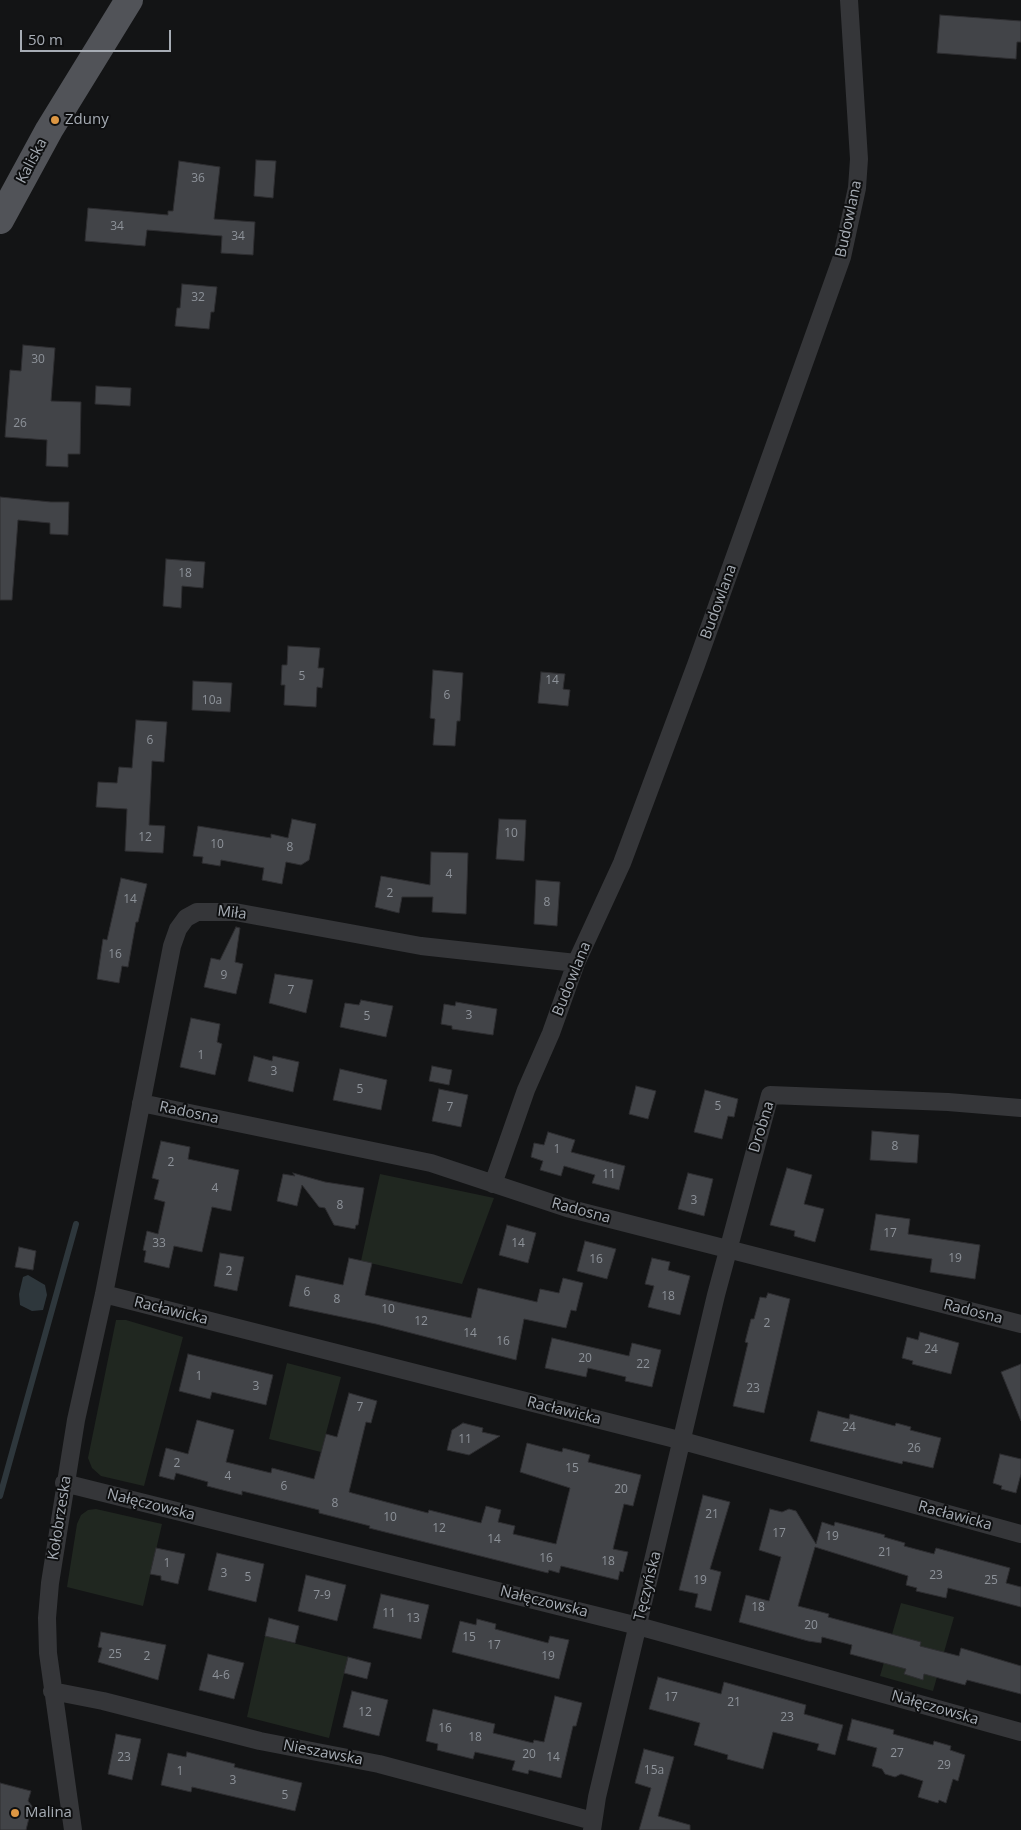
<!DOCTYPE html>
<meta charset="utf-8">
<style>
body{margin:0}
#map{position:relative;width:1021px;height:1830px;overflow:hidden;background:#131415;font-family:"Open Sans",sans-serif}
canvas{display:block}
.scale{position:absolute;left:20px;top:30px;width:151px;height:22px;box-sizing:border-box;border:2px solid #a6acb4;border-top:0;padding-left:6px;font-size:15px;line-height:18px;white-space:nowrap;color:#a6acb4;-webkit-text-stroke:4px #0e0f10;paint-order:stroke}
</style>
<div id="map">
<canvas width="1021" height="1830"></canvas>
<div class="scale">50 m</div>
</div>
<script>
const g = document.querySelector('canvas').getContext('2d');
g.lineJoin = 'round';
function fill(path, color) { g.fillStyle = color; g.fill(path, 'evenodd'); }
const shape = rows => new Path2D(rows.map(r => 'M' + r).join(''));
function strokePath(path, color, width, dash) { g.strokeStyle = color; g.lineWidth = width; g.lineCap = dash ? 'butt' : 'round'; g.setLineDash(dash || []); g.stroke(path); }
function label(font, color, halo, rows, align = 'center') {
  g.font = font + ' "Open Sans",sans-serif'; g.lineWidth = 4; g.setLineDash([]); g.textBaseline = 'middle'; g.strokeStyle = halo; g.fillStyle = color; for (const [text, x, y, turn = 0] of rows) {
    g.save(); g.translate(x, y); g.rotate((+turn || 0) * Math.PI / 180); g.textAlign = isNaN(turn) ? turn : align; if (halo) g.strokeText(text, 0, 0); g.fillText(text, 0, 0); g.restore();
  }
}
const green = shape([
 [380,1174,494,1198,462,1284,361,1261],
 [116,1320,126,1320,183,1337,144,1486,101,1476,92,1468,88,1458],
 [287,1363,341,1377,321,1452,269,1439],
 [96,1509,162,1524,143,1606,67,1587,77,1524,81,1515,88,1510],
 [901,1603,954,1617,933,1691,880,1676],
 [265,1636,348,1657,329,1738,247,1717]
]);
const water = shape([
 [28,1275,45,1285,47,1295,43,1310,32,1311,20,1305,19,1294,23,1277]
]);
const stream = shape([
 [0,1496,76,1224]
]);
const building = shape([
 [940,15,1021,21,1021,42,1017,42,1016,59,937,53,940,15],
 [256,160,276,161,273,198,254,196,256,160],
 [179,161,220,167,214,219,255,222,253,255,221,253,222,236,147,230,145,246,85,241,88,208,168,215,168,211,173,211,179,161],
 [182,284,217,287,214,312,211,312,209,329,175,326,177,308,180,308,182,284],
 [23,345,55,348,51,401,81,402,80,454,68,454,68,467,46,466,47,440,5,437,10,370,21,371,23,345],
 [96,386,131,388,130,406,95,404,96,386],
 [0,497,51,502,69,502,68,535,50,534,50,523,18,520,12,600,0,600,0,497],
 [166,559,205,562,203,588,182,586,181,608,163,606,166,559],
 [288,646,320,648,318,668,324,668,322,688,317,687,316,707,284,705,285,685,281,685,282,665,287,665,288,646],
 [433,670,463,673,460,721,457,721,455,746,433,745,435,719,430,718,433,670],
 [541,672,565,674,563,689,570,690,568,706,538,703,541,672],
 [193,681,232,683,230,712,192,710,193,681],
 [136,720,167,722,164,762,152,761,149,825,165,826,163,853,125,851,127,809,96,807,98,782,117,783,119,767,132,768,136,720],
 [292,819,316,824,309,860,301,865,286,862,282,884,262,880,264,868,221,860,220,866,202,863,203,857,193,856,198,826,271,838,271,834,288,838,292,819],
 [499,819,526,820,524,861,496,859,499,819],
 [431,852,468,853,466,914,432,912,433,897,402,897,399,913,375,907,381,876,430,885,431,852],
 [121,878,147,884,138,922,136,922,128,967,122,966,119,983,97,979,103,939,107,940,121,878],
 [536,880,560,882,557,926,534,924,536,880],
 [236,927,240,928,235,962,243,964,236,994,204,987,211,958,220,960,236,927],
 [275,974,313,980,306,1013,269,1003,275,974],
 [361,1000,393,1006,386,1037,340,1027,345,1003,359,1005,361,1000],
 [456,1002,497,1009,493,1035,452,1029,452,1026,441,1024,444,1004,455,1006,456,1002],
 [191,1018,220,1024,217,1042,222,1044,215,1075,180,1067,191,1018],
 [254,1056,272,1061,273,1056,299,1062,293,1092,248,1081,254,1056],
 [432,1066,452,1070,449,1085,429,1081,432,1066],
 [340,1069,387,1080,381,1110,333,1100,340,1069],
 [636,1086,656,1091,648,1119,629,1114,636,1086],
 [439,1089,468,1095,461,1127,432,1121,439,1089],
 [705,1090,738,1099,734,1117,728,1116,722,1139,694,1132,705,1090],
 [872,1131,919,1135,917,1163,870,1160,872,1131],
 [548,1132,575,1140,571,1152,625,1166,619,1190,592,1183,595,1175,564,1166,561,1176,540,1170,543,1161,531,1157,534,1143,544,1145,548,1132],
 [161,1141,190,1147,188,1159,239,1170,231,1211,212,1207,202,1252,174,1246,169,1268,144,1262,146,1251,143,1250,147,1231,158,1234,165,1202,154,1199,159,1180,152,1178,161,1141],
 [787,1168,812,1175,804,1204,824,1209,815,1242,794,1236,795,1231,770,1225,787,1168],
 [293,1173,325,1182,364,1188,358,1225,356,1225,355,1229,334,1225,325,1208,319,1207,302,1185,297,1206,277,1201,283,1174,295,1176,293,1173],
 [688,1173,713,1179,704,1216,678,1209,688,1173],
 [876,1214,910,1219,908,1234,980,1245,975,1279,930,1272,932,1259,870,1250,876,1214],
 [507,1225,536,1233,528,1263,499,1255,507,1225],
 [585,1241,616,1249,607,1279,577,1271,585,1241],
 [19,1247,36,1251,33,1270,15,1267,19,1247],
 [220,1253,244,1257,237,1291,214,1286,220,1253],
 [349,1258,372,1263,365,1295,471,1318,478,1288,537,1302,540,1289,559,1293,563,1278,583,1283,576,1311,571,1310,566,1328,524,1319,516,1360,376,1324,289,1306,296,1275,343,1285,349,1258],
 [652,1258,670,1262,668,1270,690,1276,680,1315,648,1307,654,1286,645,1284,652,1258],
 [768,1293,790,1299,764,1413,733,1406,748,1343,745,1342,751,1319,754,1319,760,1297,766,1298,768,1293],
 [920,1332,959,1343,951,1374,912,1364,913,1361,902,1358,907,1337,918,1340,920,1332],
 [552,1338,629,1356,632,1343,661,1350,652,1387,625,1381,626,1377,588,1368,586,1377,545,1368,552,1338],
 [188,1354,273,1375,266,1405,212,1392,210,1399,179,1391,188,1354],
 [1021,1364,1021,1421,1001,1372,1021,1364],
 [349,1393,377,1401,371,1423,366,1422,349,1492,352,1493,428,1513,429,1510,481,1523,486,1506,501,1510,498,1522,515,1526,513,1534,556,1544,570,1488,520,1472,527,1443,562,1452,563,1448,590,1455,588,1462,641,1475,633,1506,624,1504,613,1549,628,1552,623,1572,620,1571,618,1580,561,1566,559,1573,549,1570,548,1573,369,1528,370,1526,319,1513,319,1510,242,1491,242,1495,207,1486,208,1482,176,1473,174,1480,159,1476,166,1448,188,1454,197,1420,234,1430,226,1462,271,1473,272,1468,314,1479,326,1434,337,1437,349,1393],
 [818,1411,849,1419,850,1414,895,1426,896,1423,911,1427,910,1430,941,1438,933,1468,903,1461,902,1464,810,1441,818,1411],
 [463,1423,483,1428,482,1432,500,1436,469,1455,447,1450,452,1430,463,1423],
 [1000,1454,1021,1459,1021,1474,1016,1493,1001,1489,1002,1486,993,1483,1000,1454],
 [703,1495,730,1502,710,1569,721,1572,711,1611,695,1607,698,1594,679,1590,703,1495],
 [770,1509,782,1512,789,1509,796,1511,816,1544,822,1522,834,1526,835,1522,885,1535,884,1537,905,1543,904,1546,934,1554,936,1548,1010,1568,1006,1583,1021,1587,1021,1607,948,1588,946,1598,916,1591,917,1588,906,1585,908,1576,815,1547,798,1606,829,1614,828,1617,921,1642,920,1646,959,1656,961,1648,1021,1666,1021,1694,967,1680,965,1685,924,1674,923,1680,904,1674,906,1669,850,1654,852,1645,822,1637,821,1643,808,1641,739,1622,746,1595,769,1601,781,1557,759,1550,770,1509],
 [156,1548,185,1554,178,1584,161,1580,161,1576,150,1574,156,1548],
 [217,1553,264,1564,256,1602,208,1590,217,1553],
 [306,1575,346,1585,337,1621,298,1611,306,1575],
 [381,1594,429,1605,421,1639,373,1628,381,1594],
 [269,1618,299,1626,295,1643,265,1636,269,1618],
 [477,1619,496,1624,495,1629,548,1643,550,1636,569,1640,559,1679,452,1652,460,1621,476,1625,477,1619],
 [101,1632,166,1645,158,1680,98,1662,102,1648,98,1647,101,1632],
 [208,1654,244,1663,234,1699,199,1690,208,1654],
 [348,1657,371,1663,367,1679,344,1673,348,1657],
 [658,1677,721,1694,724,1682,806,1705,804,1714,843,1725,835,1755,817,1750,819,1744,773,1732,763,1769,727,1759,728,1755,694,1745,700,1723,649,1709,658,1677],
 [352,1691,388,1700,379,1736,343,1727,352,1691],
 [555,1696,582,1703,576,1726,573,1726,561,1778,529,1770,528,1774,512,1770,515,1761,475,1752,473,1759,437,1750,438,1744,426,1741,433,1709,495,1724,493,1733,533,1743,534,1740,544,1742,555,1696],
 [852,1719,894,1730,893,1734,933,1745,934,1741,951,1746,950,1750,965,1755,958,1781,953,1779,946,1803,939,1800,938,1803,918,1797,923,1781,901,1774,895,1777,885,1774,882,1769,872,1766,877,1748,847,1740,852,1719],
 [116,1734,141,1739,132,1780,108,1774,116,1734],
 [644,1749,674,1757,658,1816,690,1825,690,1830,639,1830,651,1788,635,1783,644,1749],
 [187,1752,235,1764,234,1767,302,1783,295,1811,192,1787,191,1792,161,1785,168,1753,186,1757,187,1752],
 [0,1783,31,1791,28,1801,32,1806,26,1830,0,1830,0,1783]
]);
const minor = shape([
 [141,1103,431,1163,567,1208,1021,1324],
 [493,1184,526,1090,551,1033,576,963,622,863,696,665,842,257,857,188,859,159,849,0],
 [104,1294,683,1441,1021,1534],
 [64,1483,638,1626,1021,1732],
 [52,1691,103,1701,260,1741,379,1764,593,1821],
 [73,1830,48,1653,47,1618,50,1583,76,1420,104,1294,172,946,178,929,186,918,197,912,235,912,421,946,576,963],
 [592,1830,597,1797,716,1295,770,1095,948,1102,1021,1108]
]);
const primary = shape([
 [0,220,49,130,129,0]
]);
const markers = [
 [55,120,5,"#dd9743"],
 [15,1813,5,"#dd9743"]
];
const numberNames = [
 ["36",198,179],
 ["34",117,227],
 ["34",238,237],
 ["32",198,298],
 ["30",38,360],
 ["26",20,424],
 ["18",185,574],
 ["5",302,677],
 ["14",552,681],
 ["6",447,696],
 ["10a",212,701],
 ["6",150,741],
 ["10",511,834],
 ["12",145,838],
 ["10",217,845],
 ["8",290,848],
 ["4",449,875],
 ["2",390,894],
 ["14",130,900],
 ["8",547,903],
 ["16",115,955],
 ["9",224,976],
 ["7",291,991],
 ["3",469,1016],
 ["5",367,1017],
 ["1",201,1056],
 ["3",274,1072],
 ["5",360,1090],
 ["5",718,1107],
 ["7",450,1108],
 ["8",895,1147],
 ["1",557,1150],
 ["2",171,1163],
 ["11",609,1175],
 ["4",215,1189],
 ["3",694,1201],
 ["8",340,1206],
 ["17",890,1234],
 ["33",159,1244],
 ["14",518,1244],
 ["19",955,1259],
 ["16",596,1260],
 ["2",229,1272],
 ["6",307,1293],
 ["18",668,1297],
 ["8",337,1300],
 ["10",388,1310],
 ["12",421,1322],
 ["2",767,1324],
 ["14",470,1334],
 ["16",503,1342],
 ["24",931,1350],
 ["20",585,1359],
 ["22",643,1365],
 ["1",199,1377],
 ["3",256,1387],
 ["23",753,1389],
 ["7",360,1408],
 ["24",849,1428],
 ["11",465,1440],
 ["26",914,1449],
 ["2",177,1464],
 ["15",572,1469],
 ["4",228,1477],
 ["6",284,1487],
 ["20",621,1490],
 ["8",335,1504],
 ["21",712,1515],
 ["10",390,1518],
 ["12",439,1529],
 ["17",779,1534],
 ["19",832,1537],
 ["14",494,1540],
 ["21",885,1553],
 ["16",546,1559],
 ["18",608,1562],
 ["1",167,1564],
 ["3",224,1574],
 ["23",936,1576],
 ["5",248,1578],
 ["19",700,1581],
 ["25",991,1581],
 ["7-9",322,1596],
 ["18",758,1608],
 ["11",389,1614],
 ["13",413,1619],
 ["20",811,1626],
 ["15",469,1638],
 ["17",494,1646],
 ["25",115,1655],
 ["2",147,1657],
 ["19",548,1657],
 ["4-6",221,1676],
 ["17",671,1698],
 ["21",734,1703],
 ["12",365,1713],
 ["23",787,1718],
 ["16",445,1729],
 ["18",475,1738],
 ["27",897,1754],
 ["20",529,1755],
 ["23",124,1758],
 ["14",553,1758],
 ["29",944,1766],
 ["15a",654,1771],
 ["1",180,1772],
 ["3",233,1781],
 ["5",285,1796]
];
const poiNames = [
 ["Zduny",65,120],
 ["Malina",25,1813]
];
const streetNames = [
 ["Kaliska",32,161,-62],
 ["Budowlana",849,219,-78],
 ["Budowlana",719,602,-70],
 ["Miła",232,913,7],
 ["Budowlana",572,979,-68],
 ["Radosna",189,1113,12],
 ["Drobna",762,1127,-73],
 ["Radosna",581,1211,15],
 ["Racławicka",171,1311,14],
 ["Radosna",973,1312,14],
 ["Racławicka",564,1411,14],
 ["Nałęczowska",151,1505,14],
 ["Racławicka",955,1516,15],
 ["Kołobrzeska",60,1518,-81],
 ["Tęczyńska",648,1586,-76],
 ["Nałęczowska",544,1602,14],
 ["Nałęczowska",935,1708,16],
 ["Nieszawska",323,1753,11]
];
fill(green, '#202720');
fill(water, '#2e373c');
strokePath(stream, '#2e373c', 6);
fill(building, '#424448');
strokePath(building, '#2e2e31', 1);
strokePath(minor, '#353639', 18);
strokePath(primary, '#515358', 28);
for (const [x, y, r, color] of markers) { const dot = new Path2D(); dot.arc(x, y, r, 0, 2 * Math.PI); g.fillStyle = color; g.fill(dot); strokePath(dot, '#0e0f10', 2); }
label('12px', '#8d9299', null, numberNames);
label('15px', '#a6acb4', '#0e0f10', poiNames, 'left');
label('15px', '#a6acb4', '#0e0f10', streetNames);
</script>
